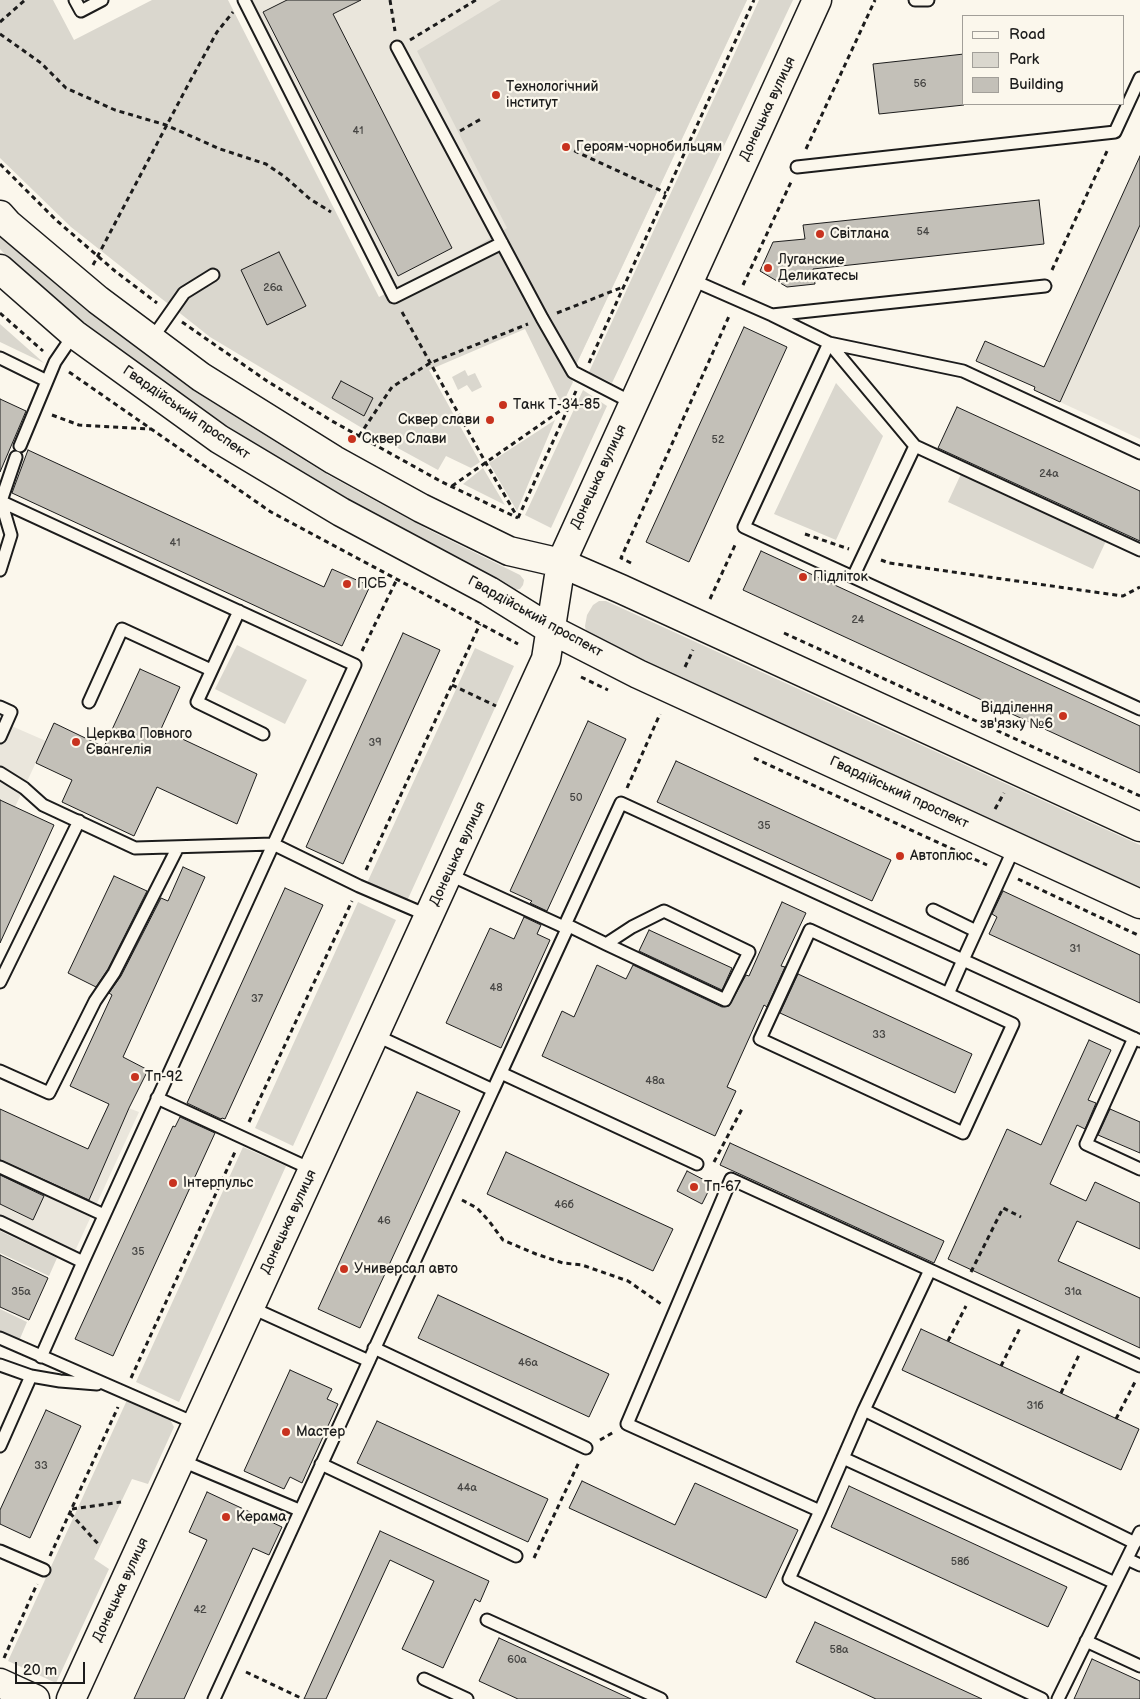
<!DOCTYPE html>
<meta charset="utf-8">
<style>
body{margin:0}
#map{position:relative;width:1140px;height:1699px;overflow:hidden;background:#fbf7ec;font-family:"Balsamiq Sans",sans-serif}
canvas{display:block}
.legend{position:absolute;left:962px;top:15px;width:162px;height:90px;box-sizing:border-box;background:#fbf7ec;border:1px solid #a29f99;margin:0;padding:6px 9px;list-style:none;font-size:15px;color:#1c1c1c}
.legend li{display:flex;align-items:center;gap:10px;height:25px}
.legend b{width:25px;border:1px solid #a29f99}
.scale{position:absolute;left:15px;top:1662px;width:70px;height:22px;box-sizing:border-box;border:2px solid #1c1c1c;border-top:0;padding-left:6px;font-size:15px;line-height:18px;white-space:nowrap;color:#1c1c1c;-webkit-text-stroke:4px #fbf7ec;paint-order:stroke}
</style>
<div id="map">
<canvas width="1140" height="1699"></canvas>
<ul class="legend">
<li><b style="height:6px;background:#fbf7ec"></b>Road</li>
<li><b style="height:14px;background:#dad7ce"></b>Park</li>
<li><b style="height:14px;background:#c3c0b8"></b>Building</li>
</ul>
<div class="scale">20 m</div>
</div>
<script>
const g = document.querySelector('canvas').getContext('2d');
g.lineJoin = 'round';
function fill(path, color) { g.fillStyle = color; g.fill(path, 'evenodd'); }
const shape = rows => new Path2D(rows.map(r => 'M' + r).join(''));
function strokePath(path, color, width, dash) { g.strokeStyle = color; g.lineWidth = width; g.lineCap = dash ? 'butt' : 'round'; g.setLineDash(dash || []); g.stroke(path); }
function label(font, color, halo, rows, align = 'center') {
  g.font = font + ' "Balsamiq Sans",sans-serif'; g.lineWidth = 4.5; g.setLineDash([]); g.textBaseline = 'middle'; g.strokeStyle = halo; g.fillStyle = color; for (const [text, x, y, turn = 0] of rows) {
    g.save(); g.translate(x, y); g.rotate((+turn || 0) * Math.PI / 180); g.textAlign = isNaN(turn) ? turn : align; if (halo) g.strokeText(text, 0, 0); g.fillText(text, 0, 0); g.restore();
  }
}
const built = shape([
 [239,0,747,0,576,365,549,319,397,303],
 [1140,225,1140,439,1060,402],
 [0,721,46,741,0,839],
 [110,1101,139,1112,75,1251,0,1216,0,1133,79,1170]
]);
const green = shape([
 [0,0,53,0,74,40,152,0,228,0,379,297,471,250,507,228,417,51,501,0,747,0,576,365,549,319,538,324,573,382,562,405,525,329,429,370,480,462,471,468,446,456,438,470,372,434,210,337,71,227,0,158],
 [759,0,793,0,612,383,589,372],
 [0,232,88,309,207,399,328,475,427,529,520,575,524,580,523,585,520,589,514,590,320,485,198,407,80,319,8,258,0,249],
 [0,324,44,363,0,342],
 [465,370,468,376,475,373,482,387,472,392,467,385,458,390,452,377],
 [836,383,883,436,836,540,774,514],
 [583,390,607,406,551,528,525,515],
 [555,420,517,511,489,463],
 [483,468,505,505,463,484],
 [961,474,1106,541,1093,569,948,502],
 [599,601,606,601,1140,845,1140,891,591,638,586,633,585,626,587,615,593,605],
 [237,645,307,680,285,724,215,689],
 [475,648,514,666,407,901,367,883],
 [358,902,396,920,293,1146,255,1128],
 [243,1147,286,1166,179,1402,136,1382],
 [0,1231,57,1258,49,1276,0,1253],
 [0,1309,27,1322,19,1341,0,1332],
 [127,1400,169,1417,174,1427,148,1484,132,1479,94,1559,109,1569,56,1683,8,1661]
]);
const building = shape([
 [287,0,361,0,333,14,452,248,398,276,263,12,287,0],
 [964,54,964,105,879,114,873,64,964,54],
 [1140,156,1140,225,1060,402,1034,390,1035,387,976,361,985,341,1044,367,1140,156],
 [1039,200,1044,244,813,269,815,284,787,287,760,271,773,242,805,239,803,225,1039,200],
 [279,252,306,306,267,325,241,270,279,252],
 [744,327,787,347,689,562,646,542,744,327],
 [341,381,373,398,364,416,332,398,341,381],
 [0,399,26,411,0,472,0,399],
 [957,407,1140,491,1140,541,938,448,957,407],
 [28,450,324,587,332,569,370,586,342,646,12,493,28,450],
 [761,551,1140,726,1140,773,743,590,761,551],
 [403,633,440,650,343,864,306,847,403,633],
 [140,669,180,687,161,729,257,774,237,824,157,787,134,836,62,802,72,780,36,763,54,723,104,747,140,669],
 [588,721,626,739,547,911,530,903,532,901,510,891,588,721],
 [676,761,891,860,872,901,657,802,676,761],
 [0,800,54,825,0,943,0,800],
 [183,867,205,877,123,1057,148,1070,129,1108,89,1200,0,1160,0,1109,88,1149,109,1104,70,1086,112,995,109,993,121,976,161,898,168,901,183,867],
 [114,876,147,891,108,969,96,987,68,973,114,876],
 [285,888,323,905,225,1119,222,1118,221,1119,187,1103,285,888],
 [1003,891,1140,955,1140,1003,989,934,997,917,992,914,1003,891],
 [782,902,806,913,781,966,785,967,767,1007,764,1005,727,1087,736,1091,715,1136,542,1056,562,1011,574,1017,597,965,626,979,633,965,722,1007,729,1006,746,975,749,976,782,902],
 [524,917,541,925,537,934,550,940,501,1048,446,1023,490,928,514,939,524,917],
 [649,930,732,968,722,990,639,951,649,930],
 [798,974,972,1054,955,1093,780,1013,798,974],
 [1089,1040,1111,1050,1088,1100,1096,1103,1085,1129,1077,1125,1050,1184,1086,1201,1095,1182,1140,1203,1140,1249,1077,1221,1058,1261,1140,1298,1140,1348,948,1259,1007,1129,1041,1145,1089,1040],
 [417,1092,460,1111,360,1328,318,1309,417,1092],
 [1110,1109,1140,1122,1140,1153,1098,1135,1110,1109],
 [180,1117,215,1133,113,1356,75,1339,173,1126,175,1127,180,1117],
 [730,1143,944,1241,934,1263,720,1165,730,1143],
 [506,1152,673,1229,653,1271,487,1194,506,1152],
 [687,1171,712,1184,702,1204,677,1191,687,1171],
 [0,1175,44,1196,33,1220,0,1204,0,1175],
 [0,1255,48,1278,29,1320,0,1307,0,1255],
 [438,1295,609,1374,589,1417,418,1338,438,1295],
 [921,1329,1139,1429,1121,1470,902,1370,921,1329],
 [290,1370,332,1389,327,1399,338,1404,302,1483,290,1477,284,1489,244,1471,290,1370],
 [46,1410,81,1426,30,1538,0,1524,0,1510,46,1410],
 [377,1421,548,1499,528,1542,357,1463,377,1421],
 [582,1481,675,1525,695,1483,798,1530,766,1598,569,1508,582,1481],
 [849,1486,1067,1587,1048,1627,831,1527,849,1486],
 [207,1492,282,1527,269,1555,253,1548,184,1699,134,1699,207,1540,189,1532,207,1492],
 [380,1531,489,1581,480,1602,475,1599,443,1668,402,1649,434,1581,390,1560,326,1699,304,1699,380,1531],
 [815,1622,848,1637,982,1699,876,1699,796,1662,815,1622],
 [499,1638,631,1699,518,1699,479,1681,499,1638],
 [1092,1659,1140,1681,1140,1699,1074,1699,1092,1659]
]);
const path = shape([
 [390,0,395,31],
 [0,22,25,0],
 [0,34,41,63,66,88,115,110,166,125,220,149,266,164,285,177,310,199,331,212],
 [410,40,476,0],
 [460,131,481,119],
 [566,147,666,193],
 [806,149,875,0],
 [0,164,56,220,115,271,157,303],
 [93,265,189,83,217,32,233,12],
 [1052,270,1108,149],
 [743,285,791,182],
 [402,312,487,465,518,518],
 [0,313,43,351],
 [557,313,623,287],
 [182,322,267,381,332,421,442,482,518,518],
 [589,363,754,0],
 [69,372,271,512,518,644],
 [52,415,79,425,151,429],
 [359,436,392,387,430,363,528,324],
 [452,486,570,404],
 [518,518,576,391],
 [805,534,849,549],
 [881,560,889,563,1123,596,1140,587],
 [631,563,621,558,730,314],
 [710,599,736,543],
 [784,633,1140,796],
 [362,651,397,579],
 [685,667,693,650],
 [581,677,608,690],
 [452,685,496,706],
 [754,758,987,865],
 [627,788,660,714],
 [995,809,1004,793],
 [366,870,480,624],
 [1018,879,1140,936],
 [249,1122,352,901],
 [714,1162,743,1107],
 [462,1200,477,1208,489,1221,503,1240,536,1254,563,1263,582,1265,628,1281,661,1304],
 [971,1272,1003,1208,1021,1217],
 [948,1341,966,1306],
 [1001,1366,1020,1328],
 [131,1378,235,1152],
 [1061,1393,1079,1355],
 [1116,1419,1135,1382],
 [600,1440,614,1432],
 [72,1509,121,1502],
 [70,1513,100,1546],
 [50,1556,118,1407],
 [534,1558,579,1462],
 [4,1658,37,1584],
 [246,1672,303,1699]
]);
const service = shape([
 [75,0,81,11,102,0],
 [244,0,394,297,502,243],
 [915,0,928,0],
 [397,47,542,318,573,372,633,403],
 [797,167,1115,132,1140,78],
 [690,279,772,315,829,343,963,371,1140,453],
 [772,315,1045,286],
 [151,340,184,293,213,275],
 [829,343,744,527,1140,709],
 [829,343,915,446,1140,550],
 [0,358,47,381],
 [20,446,55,362,74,334],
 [0,501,355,665,83,1262],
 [0,570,11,535,1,501,16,457],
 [853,577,915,446],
 [239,611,197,702,263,734],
 [89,702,122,629,211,670],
 [0,707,11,712,0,737],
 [0,773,24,788,43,805,135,848,273,844,359,886,429,916],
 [1015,846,963,960,1140,1041],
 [448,874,564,927],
 [933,910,976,931],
 [565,924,606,944,725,1000,749,952,664,911,632,927,606,944],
 [810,930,1013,1024,963,1133,760,1039,810,930],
 [0,982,79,821],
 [1134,1038,1086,1144,1140,1169],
 [0,1071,49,1093,95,1001,114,973,178,847],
 [501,1073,697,1164],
 [493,1090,567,929,564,927,621,803,963,960,948,994],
 [157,1098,313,1170],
 [0,1167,104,1215],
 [0,1222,83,1262,41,1357],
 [930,1270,1140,1366],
 [250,1307,369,1361],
 [0,1338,197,1424],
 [374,1348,586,1448],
 [0,1365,31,1376,60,1381,97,1384],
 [864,1410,1135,1543],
 [0,1446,31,1376],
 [843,1458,1115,1583],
 [180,1460,299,1510],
 [321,1464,516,1556],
 [820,1511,627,1424,731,1179,930,1270,864,1410,820,1511,789,1579,1042,1699],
 [0,1551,44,1570],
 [1127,1559,1140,1565],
 [487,1620,661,1699],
 [1086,1641,1140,1666],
 [424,1679,467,1699],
 [214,1699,493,1090,375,1035],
 [1058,1699,1140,1532]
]);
const tertiary = shape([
 [561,563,817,0],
 [0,1683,35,1699]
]);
const secondary = shape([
 [0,215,8,224,98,300,201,377,334,460,421,508,509,551,561,563,621,589,1140,827],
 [0,269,74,334,219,439,341,512,489,591,550,629,638,674,1140,904],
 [71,1699,546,659,561,563]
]);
const markers = [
 [496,95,5,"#c8321e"],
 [566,147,5,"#c8321e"],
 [820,234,5,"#c8321e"],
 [768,268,5,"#c8321e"],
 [503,405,5,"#c8321e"],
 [490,420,5,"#c8321e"],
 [352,439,5,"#c8321e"],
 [803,577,5,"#c8321e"],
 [347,584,5,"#c8321e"],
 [1063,716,5,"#c8321e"],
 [76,742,5,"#c8321e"],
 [900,856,5,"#c8321e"],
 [135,1077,5,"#c8321e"],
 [173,1183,5,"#c8321e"],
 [694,1187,5,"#c8321e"],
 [344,1269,5,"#c8321e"],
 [286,1432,5,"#c8321e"],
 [226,1517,5,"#c8321e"]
];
const numberNames = [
 ["56",920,84],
 ["41",358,131],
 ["54",923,232],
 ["26а",273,288],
 ["52",718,440],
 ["24а",1049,474],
 ["41",175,543],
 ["24",858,620],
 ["39",375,743],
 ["50",576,798],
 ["35",764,826],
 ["31",1075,949],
 ["48",496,988],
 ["37",257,999],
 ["33",879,1035],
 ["48а",655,1081],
 ["46б",564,1205],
 ["46",384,1221],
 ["35",138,1252],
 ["35а",21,1292],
 ["31а",1073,1292],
 ["46а",528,1363],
 ["31б",1035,1406],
 ["33",41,1466],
 ["44а",467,1488],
 ["58б",960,1562],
 ["42",200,1610],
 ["58а",839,1650],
 ["60а",517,1660]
];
const poiNames = [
 ["Технологічний",506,87],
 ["інститут",506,103],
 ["Героям-чорнобильцям",576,147],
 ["Світлана",830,234],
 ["Луганские",778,260],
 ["Деликатесы",778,276],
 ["Танк Т-34-85",513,405],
 ["Сквер слави",480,420,"right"],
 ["Сквер Слави",362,439],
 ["Підліток",813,577],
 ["ПСБ",357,584],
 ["Відділення",1053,708,"right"],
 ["зв'язку №6",1053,724,"right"],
 ["Церква Повного",86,734],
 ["Євангелія",86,750],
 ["Автоплюс",910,856],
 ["Тп-92",145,1077],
 ["Інтерпульс",183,1183],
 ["Тп-67",704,1187],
 ["Универсал авто",354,1269],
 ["Мастер",296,1432],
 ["Керама",236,1517]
];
const streetNames = [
 ["Донецька вулиця",768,109,-65],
 ["Гвардійський проспект",186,413,35],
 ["Донецька вулиця",599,477,-65],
 ["Гвардійський проспект",535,617,29],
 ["Гвардійський проспект",899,793,25],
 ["Донецька вулиця",458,854,-65],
 ["Донецька вулиця",289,1222,-65],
 ["Донецька вулиця",121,1590,-65]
];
fill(built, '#eae6dc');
fill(green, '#dad7ce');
fill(building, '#c3c0b8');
strokePath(building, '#1c1c1c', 1);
strokePath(service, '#1c1c1c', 15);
strokePath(tertiary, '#1c1c1c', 31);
strokePath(secondary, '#1c1c1c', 31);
strokePath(path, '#1c1c1c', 3, [5, 4]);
strokePath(service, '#fbf7ec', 11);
strokePath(tertiary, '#fbf7ec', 28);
strokePath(secondary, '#fbf7ec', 28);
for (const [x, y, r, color] of markers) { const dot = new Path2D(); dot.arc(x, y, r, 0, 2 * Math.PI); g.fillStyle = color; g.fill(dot); strokePath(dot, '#fbf7ec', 2); }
label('11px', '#464543', null, numberNames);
label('14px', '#1c1c1c', '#fbf7ec', poiNames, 'left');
label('14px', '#1c1c1c', '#fbf7ec', streetNames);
</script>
